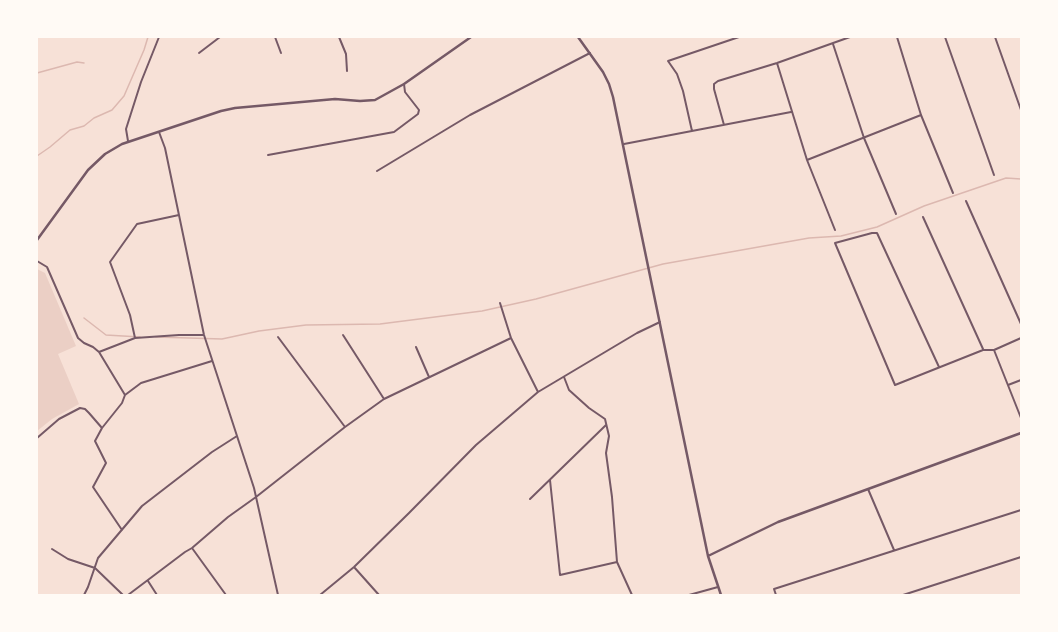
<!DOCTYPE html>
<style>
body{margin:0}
#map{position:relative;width:1058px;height:632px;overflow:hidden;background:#f7e1d7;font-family:"Exo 2",sans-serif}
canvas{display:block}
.frame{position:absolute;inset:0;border:38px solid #fffaf5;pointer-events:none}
</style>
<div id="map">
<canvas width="1058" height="632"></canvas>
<div class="frame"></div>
</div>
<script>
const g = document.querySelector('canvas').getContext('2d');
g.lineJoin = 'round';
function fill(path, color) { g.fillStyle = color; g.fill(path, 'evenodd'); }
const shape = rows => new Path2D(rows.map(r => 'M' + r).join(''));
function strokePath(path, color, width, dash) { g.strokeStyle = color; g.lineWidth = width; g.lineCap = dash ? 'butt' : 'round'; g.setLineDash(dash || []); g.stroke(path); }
const green = shape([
 [37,269,45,273,76,346,58,354,79,404,52,419,37,431]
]);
const stream = shape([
 [37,73,77,62,84,63],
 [37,156,50,147,70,130,84,126,94,118,112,110,124,96,144,50,148,37],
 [84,318,106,335,140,337],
 [156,337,222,339,259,331,306,325,380,324,482,311,536,299,663,264,809,238,841,236,877,227,924,206,1006,178,1021,179]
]);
const minor = shape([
 [275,37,281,53],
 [339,37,346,54,347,71],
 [897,37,921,115,953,193],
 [945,37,994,175],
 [995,37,1021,110],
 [833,44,864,138,896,214],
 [199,53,220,37],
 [777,63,807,160,835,230],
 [724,125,714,89,714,84,718,81,777,63,850,37],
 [692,131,683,91,677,74,668,61,739,37],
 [159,132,165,148,204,335,254,488,278,595],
 [128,141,126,129,141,82,159,37],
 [624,144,791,112],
 [268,155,394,132,418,114,419,110,405,92,404,84],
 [807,160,921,115],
 [377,171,470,115,590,53],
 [966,201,1021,324],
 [923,217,983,349],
 [37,261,47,267,78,338,84,343,93,347,99,352,125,395],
 [500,303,511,338,538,392],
 [343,335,384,399],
 [278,337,345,427],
 [135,338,130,315,110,262,137,224,179,215],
 [416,347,429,377],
 [994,350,1021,418],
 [99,352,135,338,179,335,204,335],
 [939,367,877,233,872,233,835,243,895,385,983,350,994,350,1021,338],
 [564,377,569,390,589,408,605,419,609,436,606,453,612,497,617,562,632,595],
 [1008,385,1021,380],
 [37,438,59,419,80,408,85,409,89,413,102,428],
 [550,480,560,575,617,562],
 [868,489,894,550],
 [530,499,606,425],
 [122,530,93,487,106,463,95,441,102,428,122,403,125,395,141,383,212,361],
 [192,548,226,595],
 [52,549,68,559,95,568,123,595],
 [354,567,379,595],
 [148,581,157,595],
 [84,595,88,587,98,558,142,506,212,452,237,436],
 [128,595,185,552,192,548,228,517,256,497,345,427,384,399,511,338],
 [320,595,354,567,409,513,476,445,538,392,637,333,660,322],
 [689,595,718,587],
 [776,595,774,589,1021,510],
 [903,595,1021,557]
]);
const tertiary = shape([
 [578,37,603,72,609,84,613,97,708,556,721,595],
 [37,240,88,170,105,154,122,144,221,111,235,108,335,99,360,101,375,100,404,84,471,37],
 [708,556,778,522,1021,433]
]);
fill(green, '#ebcfc5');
strokePath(stream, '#dcb8b0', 1.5);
strokePath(minor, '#755966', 2);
strokePath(tertiary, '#755966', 2.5);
</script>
